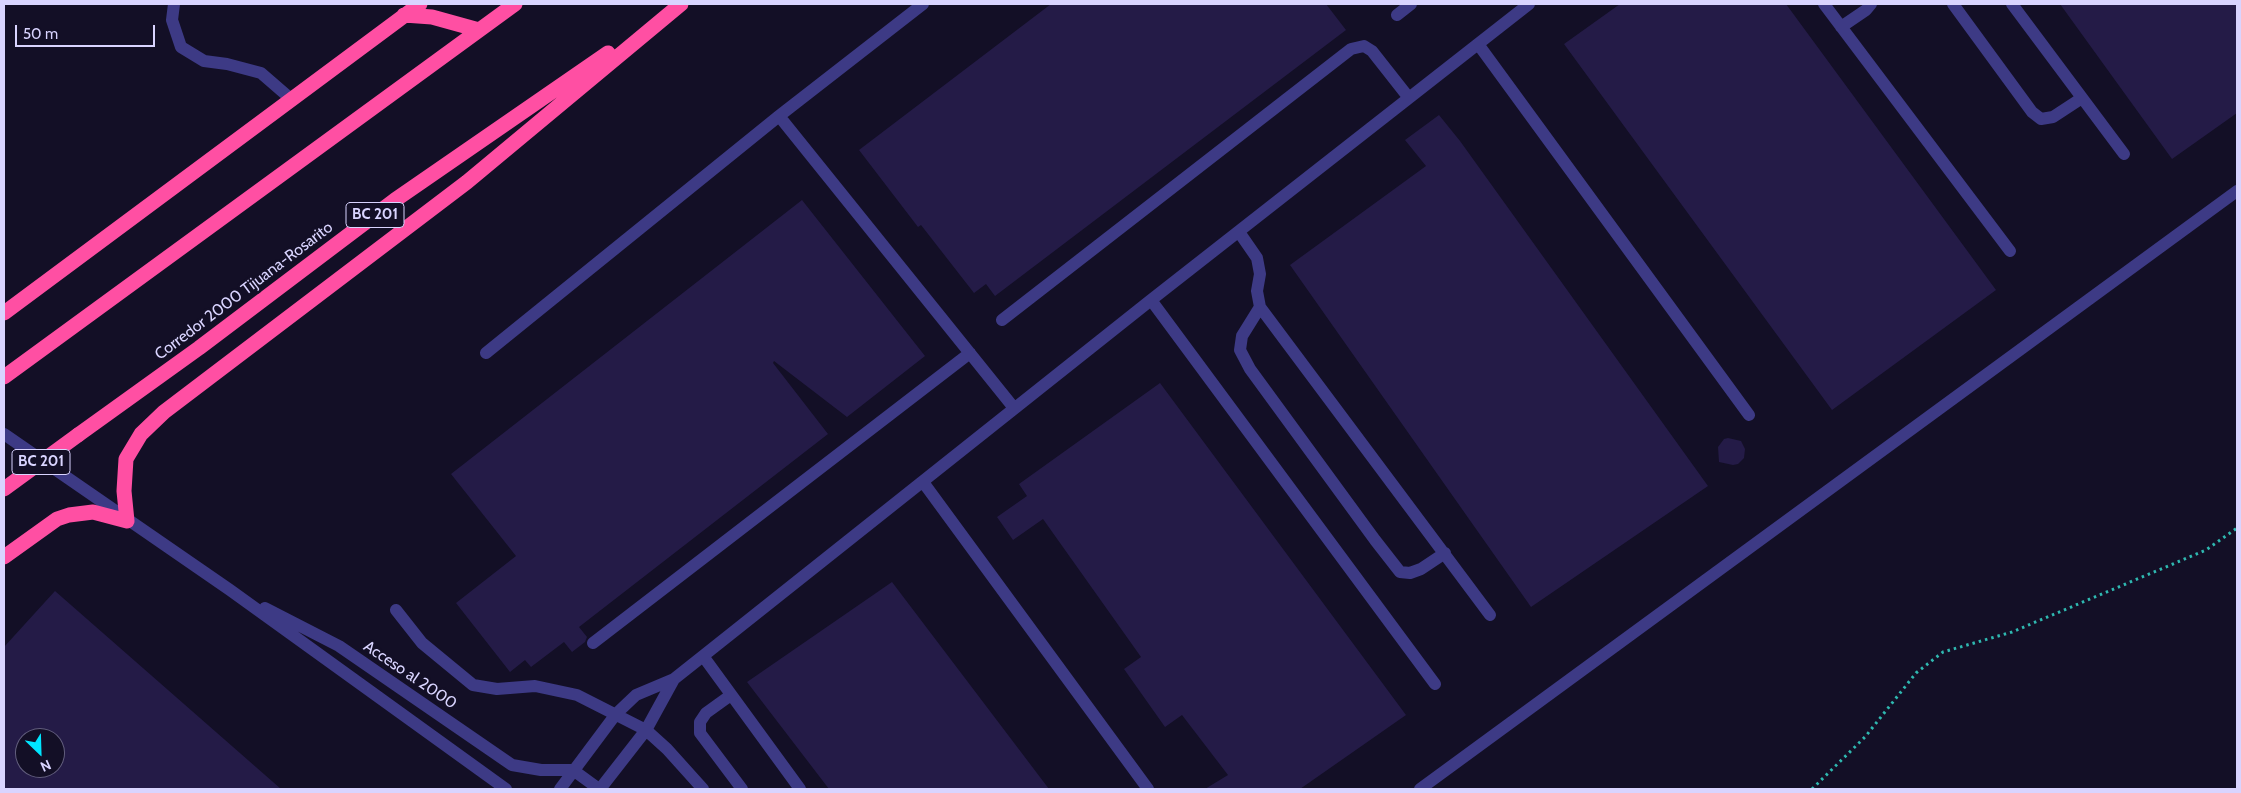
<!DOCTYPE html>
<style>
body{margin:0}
#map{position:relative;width:2241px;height:793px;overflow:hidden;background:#130f26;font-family:Cabin,sans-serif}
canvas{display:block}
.frame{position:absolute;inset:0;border:5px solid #d9d4ff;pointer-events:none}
.north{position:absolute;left:15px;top:728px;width:50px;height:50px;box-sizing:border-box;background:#130f26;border:1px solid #625e7d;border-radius:50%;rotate:156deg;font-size:14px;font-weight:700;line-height:20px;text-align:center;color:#d9d4ff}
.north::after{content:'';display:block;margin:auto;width:18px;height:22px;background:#00e5ff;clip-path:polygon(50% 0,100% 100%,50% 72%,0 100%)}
.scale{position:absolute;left:15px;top:25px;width:140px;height:22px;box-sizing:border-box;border:2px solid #d9d4ff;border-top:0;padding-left:6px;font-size:15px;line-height:18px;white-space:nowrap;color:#d9d4ff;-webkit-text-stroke:4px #130f26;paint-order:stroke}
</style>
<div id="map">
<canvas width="2241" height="793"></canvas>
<div class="frame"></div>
<div class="north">N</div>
<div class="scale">50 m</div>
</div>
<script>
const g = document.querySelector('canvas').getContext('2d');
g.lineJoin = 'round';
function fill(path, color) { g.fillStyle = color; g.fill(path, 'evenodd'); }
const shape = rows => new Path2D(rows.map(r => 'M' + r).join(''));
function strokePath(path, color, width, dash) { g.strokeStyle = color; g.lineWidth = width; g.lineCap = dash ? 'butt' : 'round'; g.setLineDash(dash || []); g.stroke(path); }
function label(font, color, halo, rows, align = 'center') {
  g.font = font + ' Cabin,sans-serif'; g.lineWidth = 5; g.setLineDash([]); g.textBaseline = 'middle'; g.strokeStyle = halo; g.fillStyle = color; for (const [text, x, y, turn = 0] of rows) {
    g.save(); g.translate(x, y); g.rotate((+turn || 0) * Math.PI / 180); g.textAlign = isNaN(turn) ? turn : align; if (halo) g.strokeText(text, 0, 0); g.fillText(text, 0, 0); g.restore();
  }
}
const building = shape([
 [1051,4,1326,4,1346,30,995,296,986,284,974,293,921,225,918,227,859,150],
 [1620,4,1786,4,1996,290,1832,410,1564,44],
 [2060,4,2237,4,2237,113,2172,159],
 [1439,115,1460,141,1708,486,1531,607,1290,265,1426,166,1405,140],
 [802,200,925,356,847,417,774,361,773,363,828,434,579,627,587,637,585,642,572,652,564,642,531,667,525,660,510,672,456,603,516,556,451,474],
 [1160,383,1406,715,1300,789,1205,789,1228,775,1182,715,1165,727,1124,669,1141,657,1043,519,1013,540,997,517,1027,496,1019,484],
 [1728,438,1741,441,1745,449,1744,458,1738,464,1733,465,1719,462,1718,447,1724,439],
 [892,582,1049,789,829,789,747,682],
 [55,591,281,789,4,789,4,647],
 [25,738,55,738,55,768,25,768]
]);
const path = shape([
 [1812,789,1865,737,1916,673,1943,652,2012,632,2206,550,2237,528]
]);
const minor = shape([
 [174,4,172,20,181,47,204,61,227,64,261,73,291,99],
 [1824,4,2010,251],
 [1953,4,2032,112,2041,119,2053,117,2082,98],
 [2012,4,2124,154],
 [1397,15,1411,4],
 [1841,27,1866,10,1871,4],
 [1478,44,1749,415],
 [779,116,1014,408],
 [1239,232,1257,258,1260,274,1257,291,1260,307,1490,615],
 [1151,300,1435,684],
 [1260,307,1242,336,1240,350,1250,369,1375,540,1400,572,1410,573,1421,569,1445,553],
 [1002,320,1351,49,1364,46,1372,51,1409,98],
 [486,353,779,116,923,4],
 [4,434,230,590,506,789],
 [923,482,1148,789],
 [265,608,339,646,512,765,541,770,573,770,599,789],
 [396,610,422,643,473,685,497,689,535,686,577,695,646,730,667,749,703,789],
 [593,643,970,353],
 [703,656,800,789],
 [731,695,706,713,700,722,700,733,742,789],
 [560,789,616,714,636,695,674,679,703,656,1151,300,1529,4],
 [600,789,646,730,674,679],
 [1420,789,2237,191]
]);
const highway = shape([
 [404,15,432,17,479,30],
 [4,313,420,4],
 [4,377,515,4],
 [78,435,199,348,395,200,608,53],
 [4,557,57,519,69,515,93,512,127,521,124,491,126,459,141,434,164,412,467,182,681,4]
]);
const highwayBridge = shape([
 [4,489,78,435]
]);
const shields = [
 [375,215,58],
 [41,462,58]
];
const shieldNames = [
 ["BC 201",375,215],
 ["BC 201",41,462]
];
const streetNames = [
 ["Corredor 2000 Tijuana-Rosarito",244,291,-37],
 ["Acceso al 2000",410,675,34]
];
fill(building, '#241b47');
strokePath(path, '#2fb8b0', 3, [2.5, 4]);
strokePath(minor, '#3d3a85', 12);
strokePath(highway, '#ff4fa3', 15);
strokePath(highwayBridge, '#ff4fa3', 15);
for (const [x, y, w] of shields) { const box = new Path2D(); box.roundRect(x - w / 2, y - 12.5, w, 25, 4); g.fillStyle = '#130f26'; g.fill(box); strokePath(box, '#d9d4ff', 1); }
label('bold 15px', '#d9d4ff', null, shieldNames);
label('16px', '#d9d4ff', '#130f26', streetNames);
</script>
